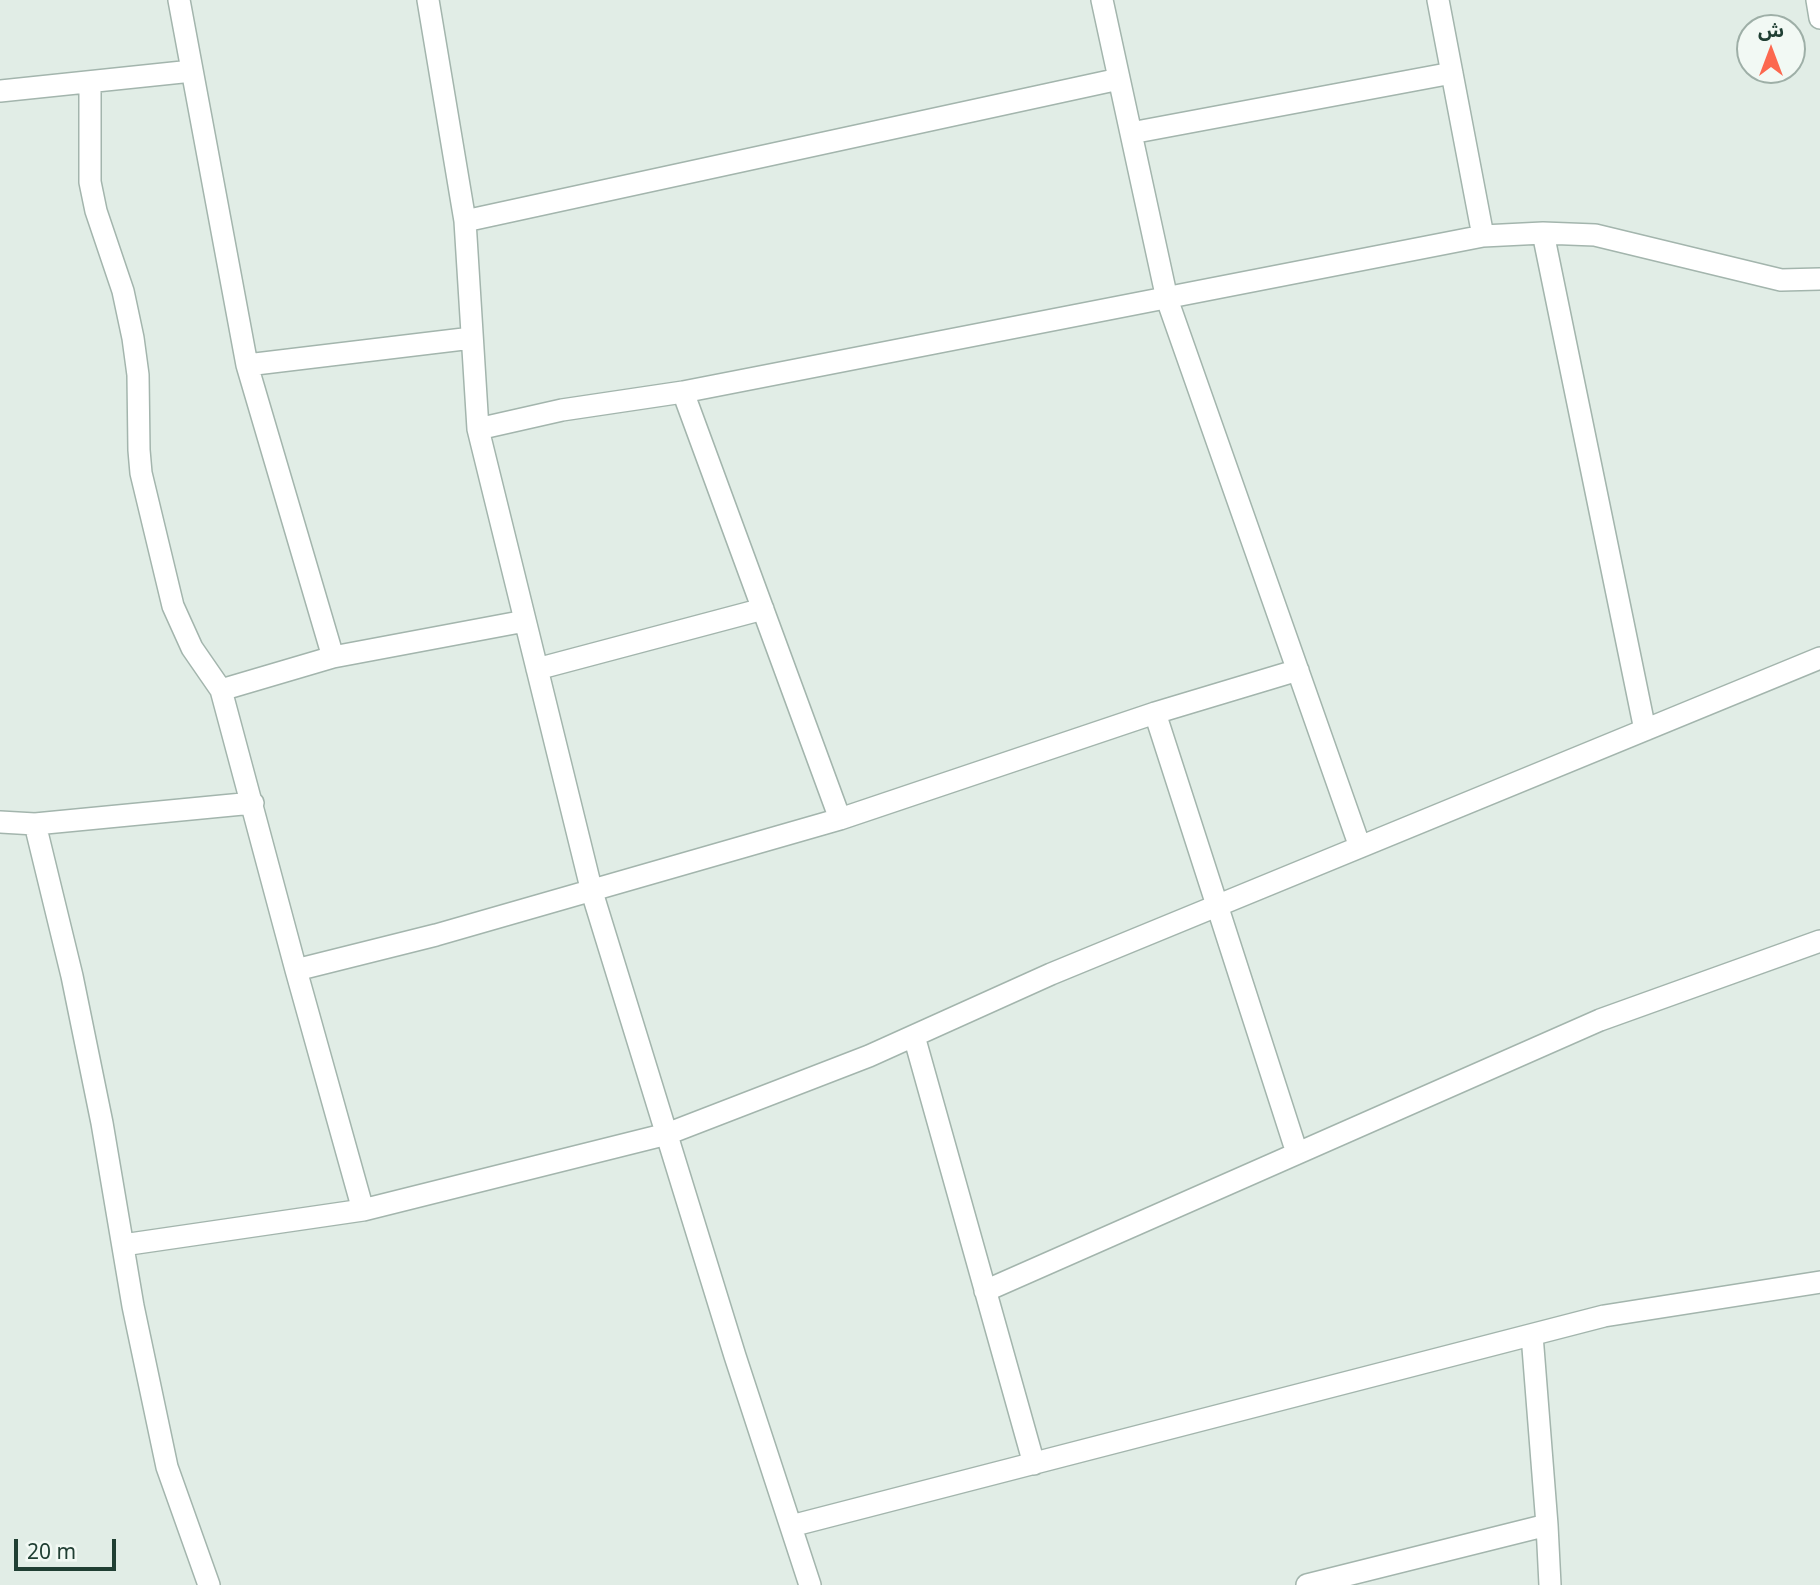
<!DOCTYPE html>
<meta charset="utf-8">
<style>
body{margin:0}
#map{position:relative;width:1820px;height:1585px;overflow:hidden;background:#e1ede6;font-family:"Noto Sans","Noto Sans Arabic",sans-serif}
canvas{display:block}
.north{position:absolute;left:1736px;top:14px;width:70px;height:70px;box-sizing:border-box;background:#f2f9f4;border:2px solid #9eafa7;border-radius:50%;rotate:0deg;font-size:19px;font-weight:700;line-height:28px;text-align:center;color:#203f33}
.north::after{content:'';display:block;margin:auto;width:24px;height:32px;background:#fc684f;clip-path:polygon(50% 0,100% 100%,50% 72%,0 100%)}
.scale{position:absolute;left:14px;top:1539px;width:102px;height:32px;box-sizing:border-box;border:4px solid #203f33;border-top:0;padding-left:9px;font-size:21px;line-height:24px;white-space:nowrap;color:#203f33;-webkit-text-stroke:5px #f2f9f4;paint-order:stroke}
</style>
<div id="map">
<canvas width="1820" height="1585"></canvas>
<div class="north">ش</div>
<div class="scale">20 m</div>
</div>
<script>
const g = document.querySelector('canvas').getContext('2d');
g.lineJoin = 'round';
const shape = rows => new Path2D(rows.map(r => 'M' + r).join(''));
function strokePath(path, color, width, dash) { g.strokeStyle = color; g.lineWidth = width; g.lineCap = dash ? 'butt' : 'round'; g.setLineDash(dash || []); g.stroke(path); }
const minor = shape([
 [179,0,247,365,333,657,221,690,296,970,363,1210],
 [428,0,465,221,478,429,592,892,735,1356,810,1585],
 [1102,0,1167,299,1360,847],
 [1438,0,1483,236],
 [1817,0,1820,18],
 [90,82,90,182,96,211,123,291,133,338,138,375,139,450,141,473,173,606,192,648,221,690],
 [0,91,192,71],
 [1131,133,1452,73],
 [465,221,1119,79],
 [1543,233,1645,730],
 [247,365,472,338],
 [683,392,840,819],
 [478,429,562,410,683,392,1483,236,1543,233,1595,235,1781,280,1820,279],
 [333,657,525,621],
 [537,669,763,609],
 [1155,713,1297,1153],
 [0,822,35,824,253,803],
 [35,824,72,976,102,1123,133,1306,167,1467,209,1585],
 [296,970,436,935,840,819,1155,713,1298,670],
 [914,1036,1034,1464],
 [123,1245,363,1210,667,1134,869,1056,1051,974,1820,658],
 [985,1291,1600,1020,1820,941],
 [1532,1335,1547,1525,1550,1585],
 [791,1526,1604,1316,1820,1282],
 [1307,1585,1547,1525]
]);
strokePath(minor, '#a3b5ad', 24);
strokePath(minor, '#fff', 21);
</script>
